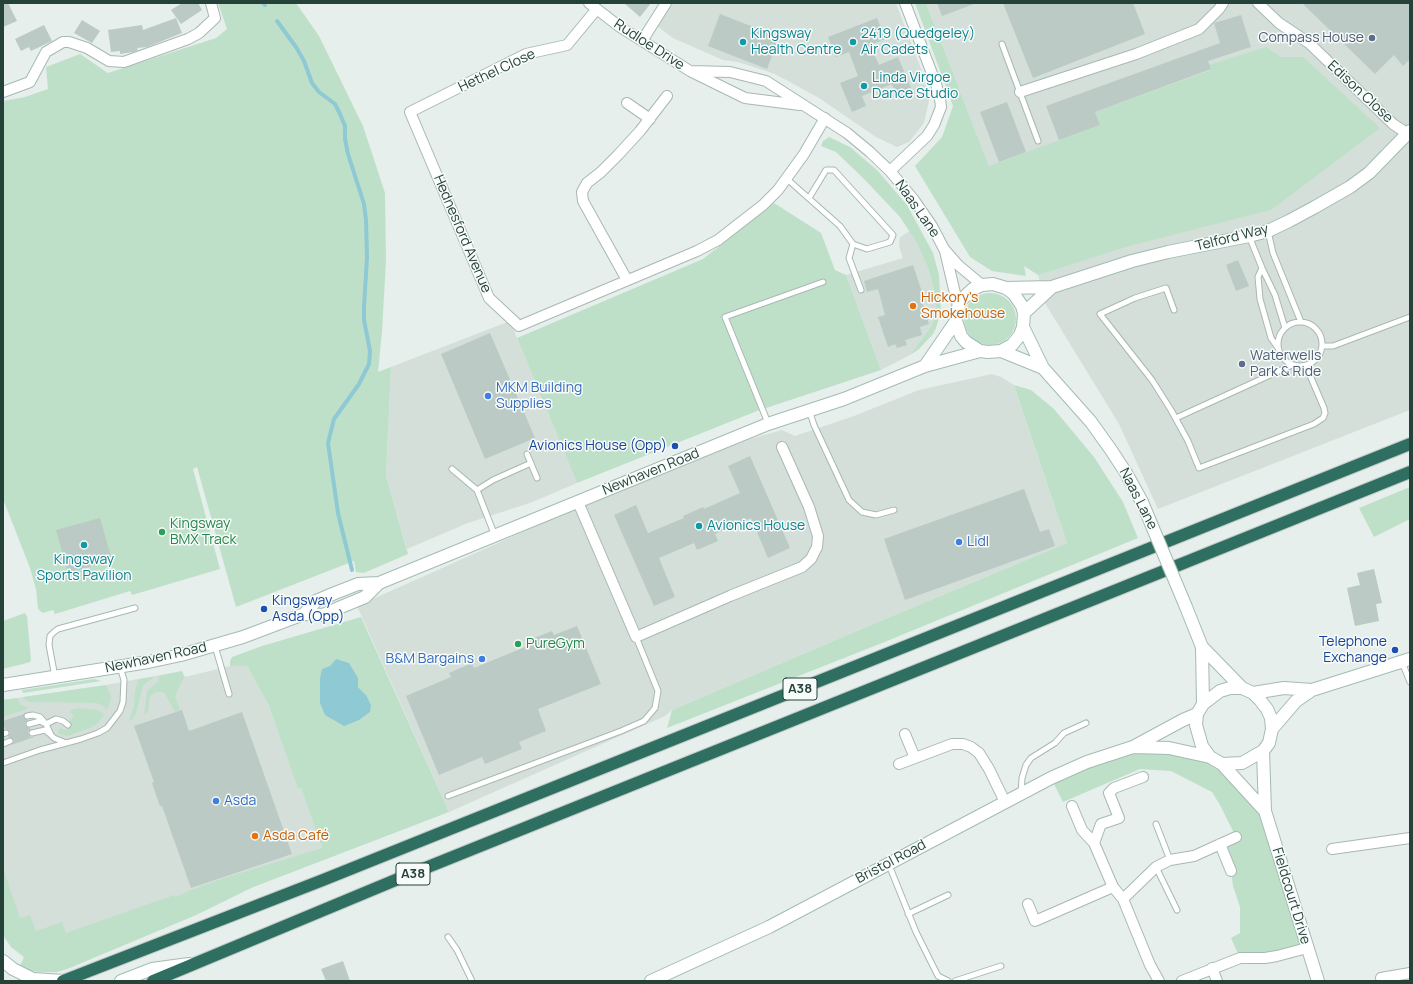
<!DOCTYPE html>
<meta charset="utf-8">
<style>
body{margin:0}
#map{position:relative;width:1413px;height:984px;overflow:hidden;background:#e6efeb;font-family:Manrope,sans-serif}
canvas{display:block}
.frame{position:absolute;inset:0;border:4px solid #24423a;pointer-events:none}
</style>
<div id="map">
<canvas width="1413" height="984"></canvas>
<div class="frame"></div>
</div>
<script>
const g = document.querySelector('canvas').getContext('2d');
g.lineJoin = 'round';
function fill(path, color) { g.fillStyle = color; g.fill(path, 'evenodd'); }
const shape = rows => new Path2D(rows.map(r => 'M' + r).join(''));
function strokePath(path, color, width, dash) { g.strokeStyle = color; g.lineWidth = width; g.lineCap = dash ? 'butt' : 'round'; g.setLineDash(dash || []); g.stroke(path); }
function label(font, color, halo, rows, align = 'center') {
  g.font = font + ' Manrope,sans-serif'; g.lineWidth = 3; g.setLineDash([]); g.textBaseline = 'middle'; g.strokeStyle = halo; g.fillStyle = color; for (const [text, x, y, turn = 0] of rows) {
    g.save(); g.translate(x, y); g.rotate((+turn || 0) * Math.PI / 180); g.textAlign = isNaN(turn) ? turn : align; if (halo) g.strokeText(text, 0, 0); g.fillText(text, 0, 0); g.restore();
  }
}
const built = shape([
 [673,3,896,3,926,82,929,101,924,123,909,142,897,147,876,137,819,98,775,74,738,62,723,60,673,38,657,26],
 [926,3,1410,3,1410,410,1158,509,1119,424,1045,303,1034,258,989,166],
 [910,231,917,243,929,271,935,294,936,315,929,329,910,355,881,370,846,275,903,258,899,246,900,237],
 [510,321,577,483,530,503,468,523,407,549,386,475,391,367],
 [992,374,1001,377,1014,385,1067,543,873,624,672,710,665,716,449,812,357,606,572,510,750,439,782,430,795,436,854,416,919,390],
 [230,666,247,666,269,706,298,788,301,788,322,848,251,888,196,915,67,969,56,972,43,972,30,971,20,966,24,957,11,947,3,935,3,700,106,685,182,671,185,677]
]);
const green = shape([
 [218,3,296,3,319,36,363,126,385,193,386,260,382,332,378,372,391,367,386,475,408,554,364,573,356,572,354,561,236,607,197,467,193,469,220,569,132,595,130,591,55,614,53,610,43,613,39,610,38,608,36,589,30,568,3,499,3,101,25,97,48,89,46,67,80,54,108,73,216,38,227,29],
 [915,3,926,3,989,166,1100,125,1095,112,1211,70,1209,65,1266,47,1281,57,1303,57,1380,128,1271,210,1129,246,1038,275,1024,266,1026,276,992,271,970,257,915,166,942,137,953,106],
 [829,137,850,147,877,170,907,205,933,253,939,275,941,311,936,328,933,334,919,349,910,355,929,329,936,315,935,294,929,271,917,243,900,217,863,178,836,152,821,146,823,141],
 [774,203,821,233,835,270,846,275,881,370,757,411,577,483,517,338,703,259],
 '964 319a26 26 0 1 1 52 0a26 26 0 1 1-52 0Z',
 [1014,385,1031,390,1054,409,1094,457,1123,502,1138,538,882,643,667,728,672,710,873,624,1067,543],
 [1410,487,1410,519,1374,537,1359,508],
 [25,613,27,616,31,660,30,662,27,663,3,669,3,621],
 [361,617,449,812,251,888,196,915,67,969,56,972,43,972,30,971,20,966,24,957,11,947,3,935,3,868,20,918,30,915,36,931,62,922,66,933,174,895,176,897,191,890,224,878,322,848,301,788,298,789,269,706,247,666,230,666,230,661,232,657,262,646],
 [336,659,358,678,358,687,366,695,320,703,320,678],
 [182,671,184,677,175,696,180,710,175,712,165,694,163,692,156,692,150,696,148,712,144,715,147,691,158,682,159,676],
 [153,677,153,679,148,681,143,686,136,713,133,719,129,721,134,706,135,691,138,681,139,679],
 [94,679,101,681,23,693,22,690],
 [106,685,111,696,110,703,107,709,102,705,96,703,30,702,25,700,23,697],
 [17,698,21,705,27,707,27,709,3,717,3,700],
 [82,708,98,710,104,715,98,723,90,728,67,736,59,734,58,732,60,728,66,730,72,724,69,721,74,716,70,712,73,709],
 [1133,747,1210,757,1265,811,1307,948,1240,958,1231,938,1240,933,1240,907,1233,886,1231,871,1221,847,1236,837,1220,805,1212,792,1171,771,1140,769,1063,802,1051,778]
]);
const water = shape([
 [336,659,349,663,358,678,358,687,366,695,371,705,370,712,359,720,344,726,325,715,320,703,320,678,322,669,330,666]
]);
const stream = shape([
 [263,3,265,5],
 [277,21,296,47,304,61,312,83,319,92,335,104,340,114,345,126,345,139,348,154,364,204,366,220,367,257,364,307,364,320,370,351,369,364,359,384,334,419,328,443,338,513,352,570]
]);
const building = shape([
 [3,3,8,3,17,21,3,27],
 [182,3,198,3,202,10,181,24,171,10],
 [624,3,651,3,640,17],
 [937,3,974,3,974,4,942,16],
 [1003,3,1133,3,1145,34,1033,78],
 [1302,3,1410,3,1410,59,1403,66,1394,55,1375,74],
 [720,14,779,37,767,69,708,46],
 [1241,15,1251,47,1208,61,1211,69,1095,112,1100,125,1059,140,1046,106,1220,43,1214,23],
 [176,18,182,33,147,47,137,48,138,50,134,52,120,54,120,51,111,52,108,30,142,25,143,30],
 [877,18,885,39,870,45,879,65,898,57,911,88,896,94,892,84,862,96,866,106,852,112,840,83,858,76,849,52,836,57,828,37],
 [82,20,100,31,92,43,74,33],
 [44,25,52,41,31,51,29,47,21,51,15,39],
 [1007,102,1026,152,999,162,980,112],
 [1238,260,1249,286,1236,291,1226,265],
 [913,265,924,298,921,299,929,324,920,327,922,335,905,340,907,345,897,348,895,344,888,347,878,317,885,315,878,289,867,292,864,281],
 [490,333,535,438,485,459,441,354],
 [750,456,790,548,768,558,751,518,715,534,718,541,697,550,694,543,659,558,675,597,654,606,614,515,636,505,648,533,684,518,683,516,703,507,704,509,740,493,728,466],
 [1024,489,1040,532,1049,529,1055,546,905,600,884,539],
 [100,518,112,560,68,573,56,530],
 [1374,569,1382,603,1376,604,1379,621,1355,626,1347,588,1360,585,1357,573],
 [577,626,601,684,538,709,546,731,519,742,522,749,485,764,482,757,439,775,406,696,451,677,449,673,472,663,474,668,530,645,529,640,552,631,554,635],
 [182,710,189,731,242,712,292,854,191,888,162,806,160,806,156,795,152,783,154,782,134,726],
 [24,714,24,718,28,720,25,723,25,725,31,729,28,731,28,734,30,737,34,737,11,745,13,743,14,740,12,738,8,737,10,732,8,730,5,729,3,721],
 [343,961,350,981,326,981,321,969]
]);
const lane = shape([
 [1002,44,1038,141],
 [787,179,840,226,853,244,867,249,890,242,893,235,834,170,826,170,809,198],
 [1268,231,1273,253,1301,322],
 [1249,236,1262,268,1275,295,1285,328],
 [853,244,849,258,861,290],
 [1262,268,1258,277,1260,299,1271,338,1278,348],
 [1174,310,1166,288,1135,298,1100,314,1152,380,1171,410,1188,441,1199,468,1314,424,1323,418,1325,413,1324,408,1306,366],
 '1278 344a22 22 0 1 1 44 0a22 22 0 1 1-44 0Z',
 [1323,346,1333,346,1410,317],
 [809,410,814,425,849,500,862,512,876,515,894,510],
 [1176,418,1292,365],
 [768,423,725,317,823,282],
 [527,454,537,478],
 [452,469,477,490,495,536],
 [477,490,493,480,531,463],
 [215,646,229,694],
 [1402,662,1410,682],
 [55,677,49,645,50,636,54,632,58,629,135,608],
 [27,716,33,715,40,717,46,724,51,735,54,738,66,743],
 [29,724,40,721,46,724,56,719,63,721,68,725],
 [32,733,45,730,50,734],
 [3,734,6,733],
 [3,744,10,741],
 [3,763,40,750,81,739,98,733,107,728,120,711,123,702,124,680,120,667],
 [1021,793,1022,778,1026,765,1031,758,1055,743,1064,733,1086,723],
 [448,796,621,731,644,721,655,708,658,691,636,637],
 [1156,824,1170,860],
 [889,865,916,932,938,976,948,981],
 [1156,867,1177,910],
 [908,914,948,895],
 [448,937,457,950,472,981],
 [955,981,1001,966]
]);
const street = shape([
 [589,3,620,27,690,71,745,98,800,105],
 [1258,3,1279,23,1309,43,1393,124,1408,134],
 [596,10,567,45,526,54,410,112,489,298,519,326,697,251,718,240,763,205,778,190,804,154,825,118],
 [642,41,666,3],
 [690,71,730,72,766,81,847,133,870,152,890,171,914,200,932,226,944,249,958,265,982,285],
 [3,92,30,82,46,52,63,42,69,42,87,48,109,61,124,62,188,39,199,33,215,18,211,3],
 [1020,92,1136,54,1199,29,1219,9,1223,3],
 [627,103,650,119],
 [890,171,927,136,934,125,941,107,940,99,936,84,905,3],
 [945,251,958,306],
 [627,280,583,201,582,192,587,183,601,172,618,155,640,131,667,96],
 [578,502,636,637,730,596,802,567,811,559,817,547,818,536,809,507,782,447],
 [905,734,915,758],
 [899,764,952,744,963,744,971,747,979,753,989,769,1005,802],
 [1072,806,1082,830,1094,843,1113,887,1123,899,1150,965,1159,981],
 [1094,843,1101,824,1119,818,1109,793,1114,788,1143,777],
 [1220,844,1231,871],
 [1332,849,1410,838],
 [1123,899,1156,867,1170,860,1194,856,1236,837],
 [1028,904,1035,921,1113,887],
 [1212,968,1217,981],
 [1381,978,1410,973],
 [1182,981,1240,958,1265,958,1277,956,1307,948]
]);
const secondary = shape([
 [1006,288,1014,294,1022,306,1024,313,1023,327,1020,335,1012,345,1001,351,988,352,980,351,966,342,961,336,956,321,956,313,961,300,973,289,982,285,993,284,1006,288,1052,287,1132,261,1168,252,1249,236,1268,231,1289,221,1315,207,1350,187,1369,173,1410,131],
 [1024,313,1052,287],
 [1023,327,1043,368,1091,422,1111,450,1126,473,1142,502],
 [1001,351,1043,368],
 [925,366,956,321],
 [1186,607,1202,647,1203,704],
 [304,614,323,615,341,607,365,597,379,583],
 [1202,647,1242,688],
 [3,685,148,662,181,655,243,637,304,614,316,601,335,593,358,584,379,583,768,424,844,399,925,366,980,351],
 [1230,688,1242,688,1253,693,1260,700,1267,709,1271,718,1272,729,1269,743,1263,751,1242,763,1222,764,1210,757,1202,746,1196,725,1197,714,1203,704,1220,691,1230,688],
 [1253,693,1284,688,1312,690],
 [1272,729,1296,701,1312,690,1410,659],
 [1134,747,1169,748,1210,757],
 [1263,751,1265,811,1318,981],
 [1222,764,1265,811],
 [3,961,13,969,33,979,64,981],
 [121,981,152,969,189,964],
 [651,981,769,927,1051,778,1087,762,1133,747,1183,720,1197,714]
]);
const highway = shape([
 [63,981,323,880,1410,444],
 [153,981,398,879,1410,472]
]);
const secondaryBridge = shape([
 [1142,502,1186,607]
]);
const markers = [
 [1372,38,4,"#5c6f8a"],
 [743,42,4,"#0f9aa8"],
 [853,42,4,"#0f9aa8"],
 [864,86,4,"#0f9aa8"],
 [913,306,4,"#e8710a"],
 [1242,364,4,"#5c6f8a"],
 [488,396,4,"#3f7fe0"],
 [675,446,4,"#1a4fb4"],
 [699,526,4,"#0f9aa8"],
 [162,532,4,"#2e9e5b"],
 [959,542,4,"#3f7fe0"],
 [84,545,4,"#0f9aa8"],
 [264,609,4,"#1a4fb4"],
 [518,644,4,"#2e9e5b"],
 [1395,650,4,"#1a4fb4"],
 [482,659,4,"#3f7fe0"],
 [216,801,4,"#3f7fe0"],
 [255,836,4,"#e8710a"]
];
const shields = [
 [800,689,34],
 [413,874,34]
];
const shieldNames = [
 ["A38",800,689],
 ["A38",413,874]
];
const cultureNames = [
 ["Kingsway",751,34],
 ["Health Centre",751,50],
 ["2419 (Quedgeley)",861,34],
 ["Air Cadets",861,50],
 ["Linda Virgoe",872,78],
 ["Dance Studio",872,94],
 ["Avionics House",707,526],
 ["Kingsway",84,560,"center"],
 ["Sports Pavilion",84,576,"center"]
];
const serviceNames = [
 ["Compass House",1364,38],
 ["Waterwells",1250,356,"left"],
 ["Park & Ride",1250,372,"left"]
];
const streetNames = [
 ["Rudloe Drive",649,45,33],
 ["Hethel Close",497,71,-25],
 ["Edison Close",1360,92,43],
 ["Naas Lane",917,209,55],
 ["Hednesford Avenue",462,234,67],
 ["Telford Way",1232,238,-14],
 ["Newhaven Road",651,472,-22],
 ["Naas Lane",1138,499,63],
 ["Newhaven Road",156,658,-12],
 ["Bristol Road",891,862,-28],
 ["Fieldcourt Drive",1291,896,73]
];
const foodNames = [
 ["Hickory's",921,298],
 ["Smokehouse",921,314],
 ["Asda Café",263,836]
];
const shopNames = [
 ["MKM Building",496,388],
 ["Supplies",496,404],
 ["Lidl",967,542],
 ["B&M Bargains",474,659,"right"],
 ["Asda",224,801]
];
const transitNames = [
 ["Avionics House (Opp)",667,446],
 ["Kingsway",272,601,"left"],
 ["Asda (Opp)",272,617,"left"],
 ["Telephone",1387,642],
 ["Exchange",1387,658]
];
const leisureNames = [
 ["Kingsway",170,524],
 ["BMX Track",170,540],
 ["PureGym",526,644]
];
fill(built, '#d4dfda');
fill(green, '#bfe0c8');
fill(water, '#8ec9d4');
strokePath(stream, '#8ec9d4', 4);
fill(building, '#bbcac4');
strokePath(lane, '#a8b8b2', 7);
strokePath(street, '#a8b8b2', 12);
strokePath(secondary, '#a4bbb3', 14);
strokePath(highway, '#c2cac8', 14);
strokePath(lane, '#fff', 5);
strokePath(street, '#fff', 10);
strokePath(secondary, '#fff', 12);
strokePath(highway, '#2f6f62', 12);
strokePath(secondaryBridge, '#a4bbb3', 14, []);
strokePath(secondaryBridge, '#fff', 12);
for (const [x, y, r, color] of markers) { const dot = new Path2D(); dot.arc(x, y, r, 0, 2 * Math.PI); g.fillStyle = color; g.fill(dot); strokePath(dot, '#f7fbf9', 1.5); }
for (const [x, y, w] of shields) { const box = new Path2D(); box.roundRect(x - w / 2, y - 11, w, 22, 3); g.fillStyle = '#f7fbf9'; g.fill(box); strokePath(box, '#24423a', 1); }
label('bold 13px', '#24423a', null, shieldNames);
label('14px', '#0d838f', '#f7fbf9', cultureNames, 'left');
label('14px', '#4e5e75', '#f7fbf9', serviceNames, 'right');
label('14px', '#24423a', '#f7fbf9', streetNames);
label('14px', '#c56008', '#f7fbf9', foodNames, 'left');
label('14px', '#366cbe', '#f7fbf9', shopNames, 'left');
label('14px', '#164399', '#f7fbf9', transitNames, 'right');
label('14px', '#27864d', '#f7fbf9', leisureNames, 'left');
</script>
